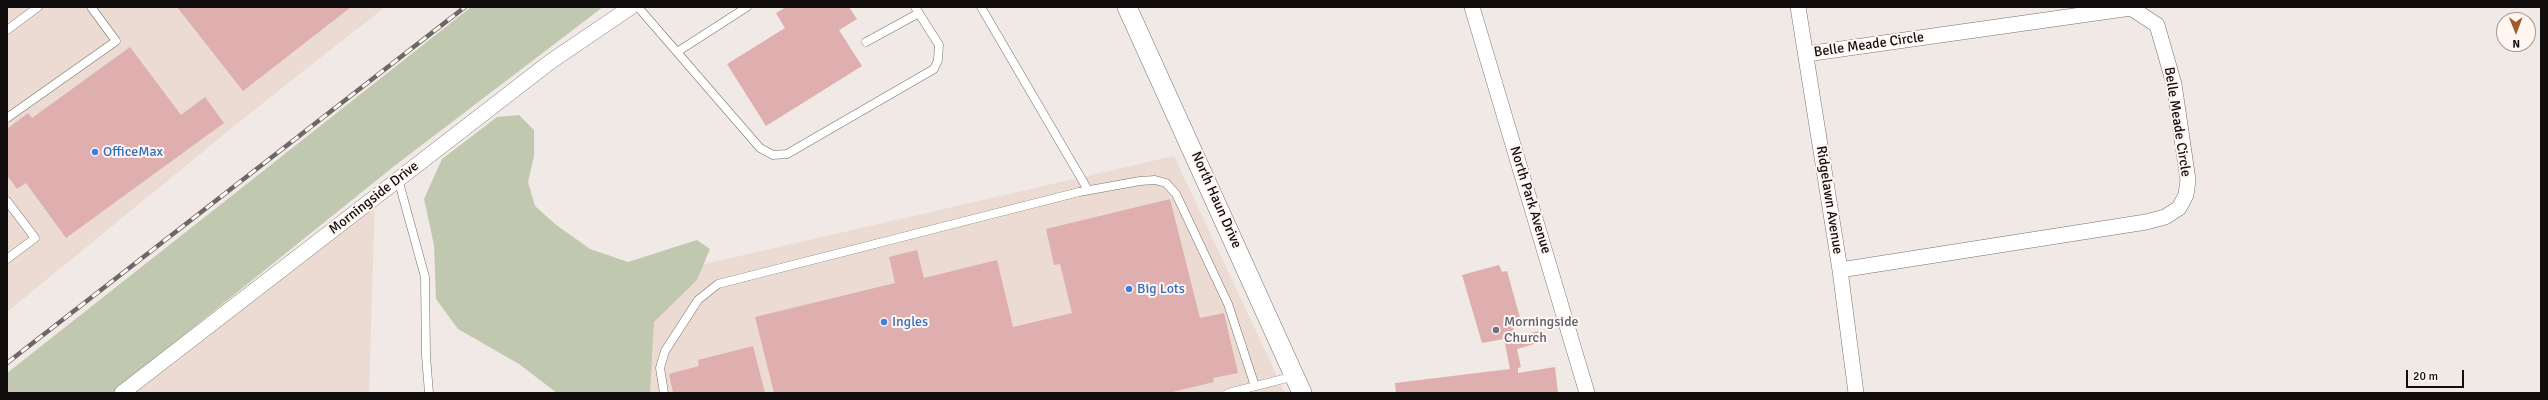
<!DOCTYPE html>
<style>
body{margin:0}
#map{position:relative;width:2548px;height:400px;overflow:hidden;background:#f1e9e5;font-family:Signika,sans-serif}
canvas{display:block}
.frame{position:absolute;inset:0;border:8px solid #110e0d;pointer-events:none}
.north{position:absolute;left:2496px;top:12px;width:40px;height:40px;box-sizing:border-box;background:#fff6f2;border:1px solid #a09996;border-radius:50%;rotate:179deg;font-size:11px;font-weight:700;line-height:16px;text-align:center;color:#110e0d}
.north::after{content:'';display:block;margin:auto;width:14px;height:18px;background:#9f5b2c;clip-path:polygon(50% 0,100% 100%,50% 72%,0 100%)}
.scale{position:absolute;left:2406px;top:370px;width:58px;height:18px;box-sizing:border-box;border:2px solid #110e0d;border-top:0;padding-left:5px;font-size:12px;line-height:14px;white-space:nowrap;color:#110e0d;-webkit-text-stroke:3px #fff6f2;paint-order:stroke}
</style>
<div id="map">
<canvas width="2548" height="400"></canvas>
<div class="frame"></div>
<div class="north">N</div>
<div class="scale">20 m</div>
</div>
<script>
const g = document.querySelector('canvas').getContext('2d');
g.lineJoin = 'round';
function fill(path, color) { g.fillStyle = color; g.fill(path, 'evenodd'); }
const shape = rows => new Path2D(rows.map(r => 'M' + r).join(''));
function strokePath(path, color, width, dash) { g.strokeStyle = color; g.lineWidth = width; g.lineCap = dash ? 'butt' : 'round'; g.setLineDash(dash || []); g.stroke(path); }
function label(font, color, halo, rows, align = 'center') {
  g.font = font + ' Signika,sans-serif'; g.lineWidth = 4; g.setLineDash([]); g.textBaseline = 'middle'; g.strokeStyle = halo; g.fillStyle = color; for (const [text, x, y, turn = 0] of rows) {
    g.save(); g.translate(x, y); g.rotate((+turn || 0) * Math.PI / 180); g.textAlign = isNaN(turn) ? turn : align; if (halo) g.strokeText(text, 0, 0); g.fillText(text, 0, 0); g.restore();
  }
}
const built = shape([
 [7,7,385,7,249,114,7,312],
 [1174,156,1285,393,610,393,609,286],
 [375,197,369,393,122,393]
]);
const green = shape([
 [471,7,603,7,393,167,112,393,7,393,7,373],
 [519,115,534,130,534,156,528,182,535,206,555,224,590,249,628,262,697,240,710,249,697,280,654,322,650,393,557,393,519,364,458,329,436,299,434,245,424,199,442,159,497,117]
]);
const building = shape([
 [177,7,351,7,243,91],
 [786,7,849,7,857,19,839,30,862,66,766,126,727,64,785,28,776,13],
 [130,47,181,115,205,97,224,123,66,238,26,183,17,189,7,175,7,129,28,113,32,118],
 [1170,199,1200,318,1224,313,1238,373,1213,378,1214,382,1168,393,774,393,755,317,895,283,889,257,917,250,924,278,997,260,1013,327,1072,313,1060,264,1054,265,1046,229],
 [1499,265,1502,272,1507,271,1522,325,1513,328,1516,337,1538,331,1541,342,1517,349,1521,367,1518,368,1518,373,1555,367,1558,393,1396,393,1395,383,1510,369,1504,339,1482,343,1462,275],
 [753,346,765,393,673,393,669,374,699,366,698,360]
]);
const service = shape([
 [638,7,760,148,773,155,787,154,934,69,938,60,939,45,915,7],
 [981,7,1088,190],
 [7,30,38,7],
 [866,42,919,13],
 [677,52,747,7],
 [7,118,116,41,91,7],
 [398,179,425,277,426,356,429,393],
 [7,201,35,238,7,259],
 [664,393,660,368,665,351,698,300,718,284,1079,192,1140,181,1155,180,1166,183,1176,194,1228,304,1255,386],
 [1228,393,1295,376]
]);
const minor = shape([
 [1472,7,1587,393],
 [1798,7,1840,270,1856,393],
 [1806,54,2131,8,2157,25,2174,84,2188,180,2186,195,2179,208,2165,217,2146,222,1840,270],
 [122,393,550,62,631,7]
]);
const tertiary = shape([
 [1127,7,1302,393]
]);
const rail = shape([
 [7,363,465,7]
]);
const markers = [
 [95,152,4,"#3f7fe0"],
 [1129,289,4,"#3f7fe0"],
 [884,322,4,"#3f7fe0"],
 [1496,330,4,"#6b7280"]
];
const streetNames = [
 ["Belle Meade Circle",1869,45,-8],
 ["Belle Meade Circle",2177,122,81],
 ["Morningside Drive",374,198,-38],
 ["North Haun Drive",1216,200,66],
 ["North Park Avenue",1530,200,73],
 ["Ridgelawn Avenue",1829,200,81]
];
const shopNames = [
 ["OfficeMax",103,152],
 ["Big Lots",1137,289],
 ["Ingles",892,322]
];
const worshipNames = [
 ["Morningside",1504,322],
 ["Church",1504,338]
];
fill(built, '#ebdbd3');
fill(green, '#c0c9b0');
fill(building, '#deafae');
strokePath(service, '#78716d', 9);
strokePath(minor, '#78716d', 16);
strokePath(tertiary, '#78716d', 20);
strokePath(service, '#fff', 8);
strokePath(minor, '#fff', 15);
strokePath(tertiary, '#fff', 19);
strokePath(rail, '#6d6866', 4.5);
strokePath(rail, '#fff6f2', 3, [9]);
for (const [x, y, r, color] of markers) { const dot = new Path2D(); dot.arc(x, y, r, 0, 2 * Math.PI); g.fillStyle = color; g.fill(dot); strokePath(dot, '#fff6f2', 1.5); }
label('14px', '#110e0d', '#fff6f2', streetNames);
label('14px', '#366cbe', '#fff6f2', shopNames, 'left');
label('14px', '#5b616d', '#fff6f2', worshipNames, 'left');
</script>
